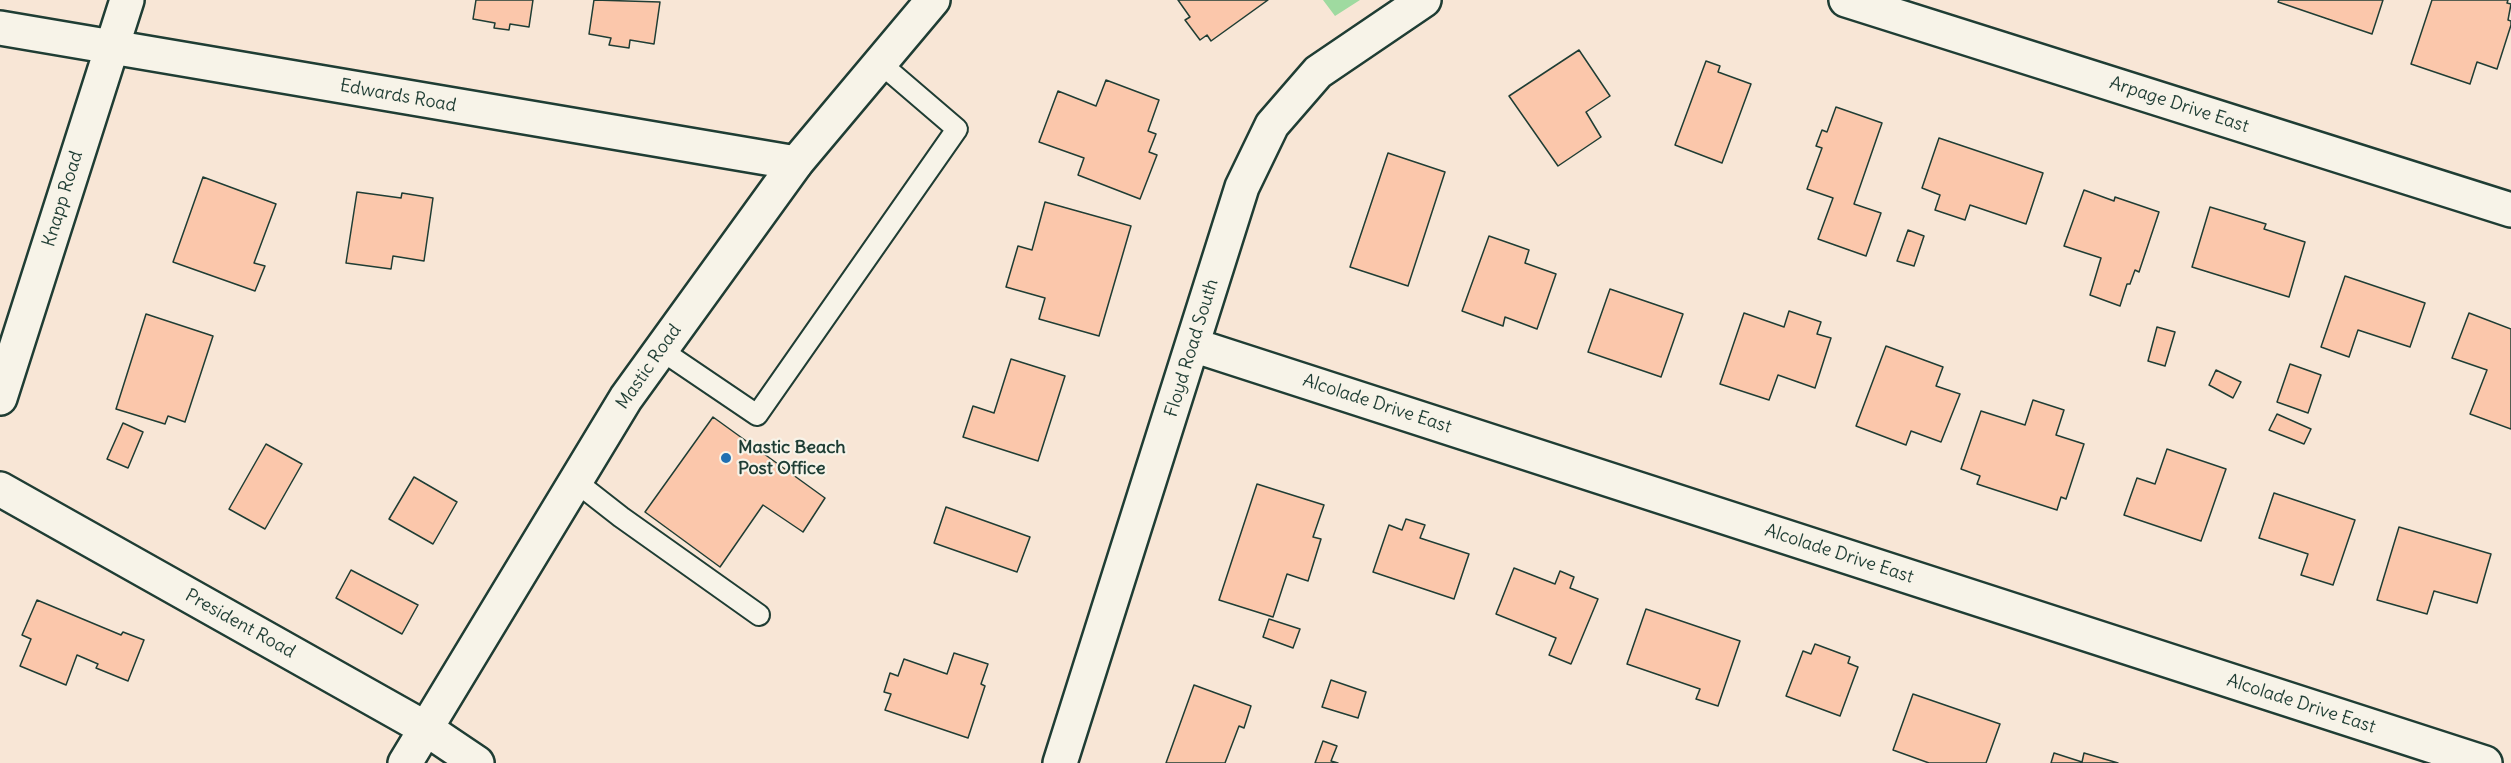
<!DOCTYPE html>
<html>
<head>
<meta charset="utf-8">
<style>
  body { margin:0 }
  canvas { display:block; background:#f8e6d6 }
</style>
</head>
<body>
<canvas width="2511" height="763"></canvas>
<script>
const ctx = document.querySelector('canvas').getContext('2d');
ctx.lineJoin = 'round';
function fillPath(path, color) { ctx.fillStyle = color; ctx.fill(path, 'evenodd'); }
const shape = rows => new Path2D(rows.map(r => 'M' + r).join(''));
function strokePath(path, color, width, dash) { ctx.strokeStyle = color; ctx.lineWidth = width; ctx.lineCap = dash ? 'butt' : 'round'; ctx.setLineDash(dash || []); ctx.stroke(path); }
function label(font, color, halo, rows, align = 'center') {
  ctx.font = font + ' Delius,sans-serif'; ctx.lineWidth = 4.5; ctx.setLineDash([]); ctx.textBaseline = 'middle'; ctx.strokeStyle = halo; ctx.fillStyle = color; for (const [text, x, y, turn = 0] of rows) {
    ctx.save(); ctx.translate(x, y); ctx.rotate((+turn || 0) * Math.PI / 180); ctx.textAlign = isNaN(turn) ? turn : align; if (halo) ctx.strokeText(text, 0, 0); ctx.fillText(text, 0, 0); ctx.restore();
  }
}
fillPath(shape([
  [1323,0,1360,0,1335,16]
]), '#9fdaa0');
const building = shape([
  [476,0,533,0,529,27,510,24,509,30,494,28,495,23,473,19,476,0],
  [594,0,660,2,654,44,630,40,629,48,609,45,611,38,589,34,594,0],
  [1178,0,1268,0,1211,41,1207,35,1200,40,1185,20,1190,17,1178,0],
  [2279,0,2383,0,2372,34,2278,2,2279,0],
  [2432,0,2508,0,2507,3,2511,4,2508,20,2511,21,2511,25,2497,69,2477,62,2470,84,2411,64,2432,0],
  [1579,50,1610,96,1586,112,1601,137,1558,166,1509,96,1579,50],
  [1706,61,1720,66,1718,72,1751,84,1722,163,1675,145,1706,61],
  [1106,80,1159,100,1148,131,1156,134,1149,152,1157,155,1140,199,1078,175,1084,158,1039,142,1058,91,1096,106,1106,80],
  [1836,107,1882,123,1854,204,1881,213,1866,256,1818,239,1833,198,1807,189,1822,148,1816,146,1822,130,1827,132,1836,107],
  [1939,138,2043,173,2026,224,1970,205,1965,220,1935,210,1940,195,1922,188,1939,138],
  [1388,153,1445,172,1408,286,1350,267,1388,153],
  [203,177,276,204,254,263,265,266,255,291,173,262,203,177],
  [2084,190,2114,201,2115,197,2159,212,2139,272,2135,270,2130,284,2127,284,2120,306,2090,295,2101,258,2064,246,2084,190],
  [357,192,401,198,402,193,433,198,424,261,393,256,391,269,346,263,357,192],
  [1045,202,1131,226,1099,336,1039,319,1045,298,1006,287,1018,246,1032,250,1045,202],
  [2210,207,2266,224,2264,229,2305,242,2289,297,2192,267,2210,207],
  [1908,230,1924,236,1914,266,1897,261,1908,230],
  [1489,236,1529,250,1525,263,1556,274,1537,329,1505,317,1503,326,1462,311,1489,236],
  [2345,276,2425,303,2410,347,2358,330,2349,357,2321,347,2345,276],
  [1610,289,1683,314,1661,377,1588,352,1610,289],
  [1789,311,1821,322,1817,334,1831,338,1815,388,1778,375,1769,400,1720,384,1744,313,1784,327,1789,311],
  [2469,313,2511,329,2511,429,2470,414,2487,370,2452,358,2469,313],
  [146,314,213,336,185,422,168,416,165,424,116,409,146,314],
  [2157,327,2175,332,2165,366,2148,361,2157,327],
  [1886,346,1943,367,1936,386,1960,394,1941,442,1911,431,1906,445,1856,426,1886,346],
  [1011,359,1065,376,1038,461,963,437,973,406,994,413,1011,359],
  [2290,364,2321,375,2308,413,2277,402,2290,364],
  [2216,370,2241,382,2233,398,2209,385,2216,370],
  [2033,400,2064,410,2056,435,2084,444,2066,499,2061,497,2057,510,1977,484,1980,476,1961,469,1981,411,2025,425,2033,400],
  [2277,414,2311,429,2304,444,2269,430,2277,414],
  [713,417,825,498,803,532,763,505,720,567,645,512,713,417],
  [123,423,143,432,128,468,107,459,123,423],
  [266,444,302,464,265,529,229,509,266,444],
  [2167,449,2226,469,2201,541,2124,515,2137,478,2155,484,2167,449],
  [414,477,457,502,433,544,389,519,414,477],
  [1257,484,1324,505,1313,537,1321,539,1308,581,1287,574,1273,617,1219,600,1257,484],
  [2274,493,2355,520,2333,585,2301,575,2308,554,2259,538,2274,493],
  [946,507,1030,537,1017,572,934,543,946,507],
  [1406,519,1425,525,1420,538,1469,554,1454,599,1373,572,1389,525,1402,530,1406,519],
  [2399,527,2491,554,2477,603,2434,591,2427,614,2377,600,2399,527],
  [1514,568,1555,584,1560,571,1574,577,1570,588,1598,599,1571,664,1549,655,1556,638,1496,614,1514,568],
  [351,570,418,605,402,634,336,598,351,570],
  [37,600,121,635,123,632,144,640,128,681,96,668,98,664,77,655,66,685,20,666,31,639,22,635,37,600],
  [1646,609,1740,641,1718,706,1696,699,1700,689,1627,664,1646,609],
  [1269,619,1300,629,1293,648,1263,637,1269,619],
  [1815,644,1850,657,1848,663,1858,667,1840,716,1786,696,1803,651,1811,654,1815,644],
  [954,653,988,664,981,684,985,686,968,738,885,710,891,694,884,692,890,673,898,676,904,659,947,674,954,653],
  [1331,680,1366,692,1358,718,1322,707,1331,680],
  [1194,685,1251,706,1244,728,1239,726,1225,763,1166,763,1194,685],
  [1913,694,2000,724,1986,763,1929,763,1893,750,1913,694],
  [1323,741,1337,746,1331,761,1338,763,1315,763,1323,741],
  [2054,753,2082,762,2084,753,2118,763,2051,763,2054,753]
]);
fillPath(building, '#fbc7ab');
strokePath(building, '#1f3d34', 1.5);
const service = shape([
  [661,350,757,415,957,129,880,63],
  [575,481,621,517,759,615]
]);
const minor = shape([
  [1846,0,2511,210],
  [0,28,796,163],
  [1193,345,2485,763],
  [0,398,127,0],
  [0,489,425,728,477,763],
  [1060,763,1242,187,1272,125,1318,72,1424,0]
]);
const secondary = shape([
  [405,763,626,398,796,163,933,0]
]);
strokePath(service, '#1f3d34', 24);
strokePath(minor, '#1f3d34', 38);
strokePath(secondary, '#1f3d34', 38);
strokePath(service, '#f7f3e8', 20);
strokePath(minor, '#f7f3e8', 33);
strokePath(secondary, '#f7f3e8', 33);
for (const [x, y, r, color] of [
  [726,458,6,"#1f6fb2"]
]) { const dot = new Path2D(); dot.arc(x, y, r, 0, 2 * Math.PI); ctx.fillStyle = color; ctx.fill(dot); strokePath(dot, '#f7f3e8', 2); }
label('18px', '#1f3d34', '#f7f3e8', [
  ["Edwards Road",398,96,10],
  ["Arpage Drive East",2179,105,18],
  ["Knapp Road",63,199,-73],
  ["Floyd Road South",1192,348,-73],
  ["Mastic Road",649,367,-55],
  ["Alcolade Drive East",1377,404,18],
  ["Alcolade Drive East",1839,554,18],
  ["President Road",240,624,29],
  ["Alcolade Drive East",2301,704,18]
]);
label('bold 18px', '#1f3d34', '#f7f3e8', [
  ["Mastic Beach",738,448],
  ["Post Office",738,469]
], 'left');
</script>
</body>
</html>
